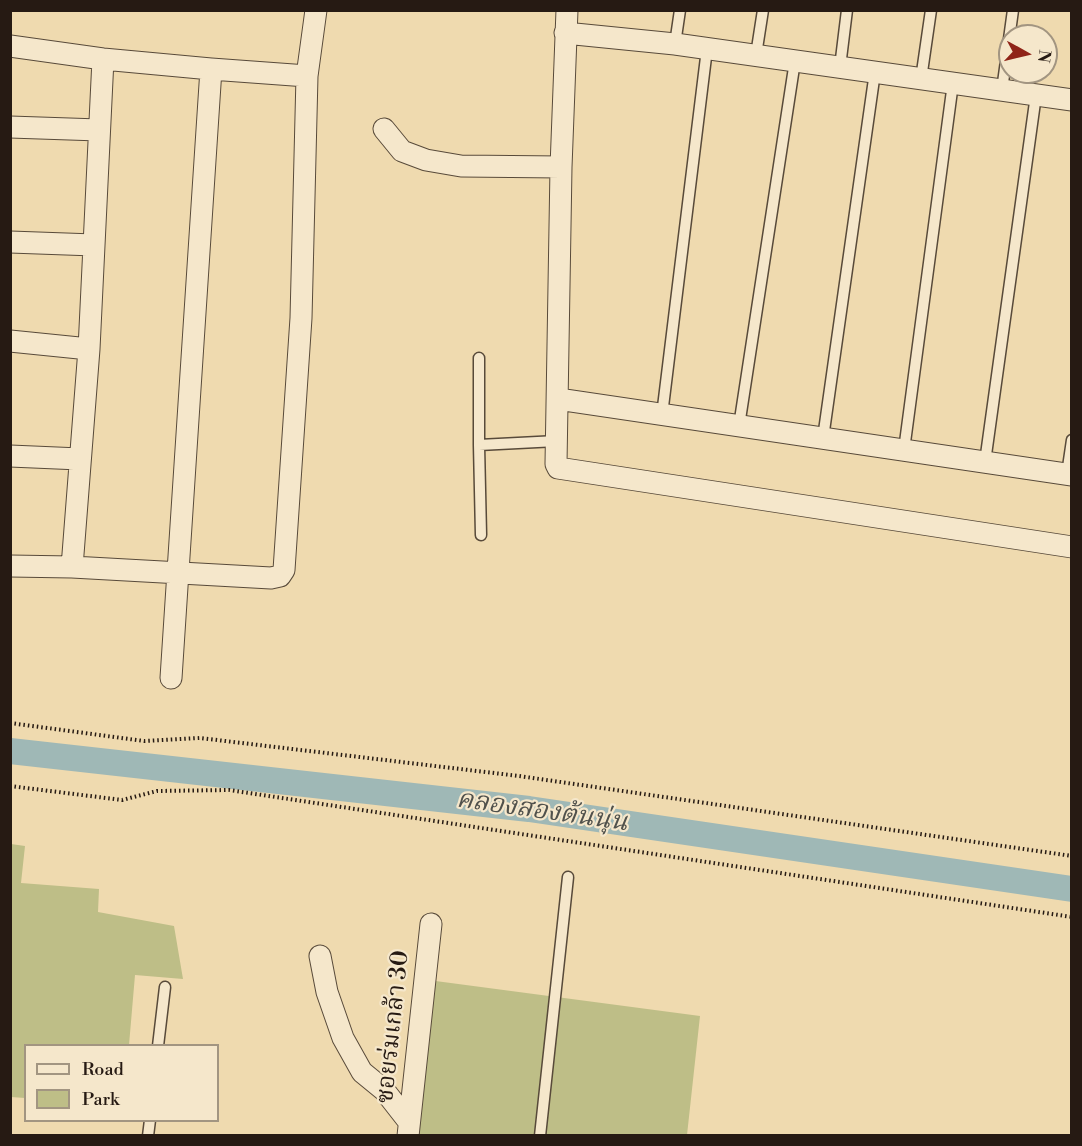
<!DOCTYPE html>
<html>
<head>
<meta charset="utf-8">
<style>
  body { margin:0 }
  #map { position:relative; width:1082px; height:1146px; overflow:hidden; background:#efdaaf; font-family:"Libre Bodoni",serif }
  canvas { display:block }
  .frame { position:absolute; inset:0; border:12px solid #261a13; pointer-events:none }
  .legend { position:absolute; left:24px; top:1044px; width:195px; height:78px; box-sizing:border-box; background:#f5e7cb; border:2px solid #a29581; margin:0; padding:8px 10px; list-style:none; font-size:18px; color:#261a13 }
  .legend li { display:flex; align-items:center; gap:12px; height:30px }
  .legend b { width:30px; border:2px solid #a29581 }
  .north { position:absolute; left:998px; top:24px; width:60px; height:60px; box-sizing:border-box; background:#f5e7cb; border:2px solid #a29581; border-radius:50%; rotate:98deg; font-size:16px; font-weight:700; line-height:24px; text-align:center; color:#261a13 }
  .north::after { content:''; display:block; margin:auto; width:21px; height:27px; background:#8f2418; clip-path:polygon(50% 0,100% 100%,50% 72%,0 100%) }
</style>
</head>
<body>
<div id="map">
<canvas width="1082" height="1146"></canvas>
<div class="frame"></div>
<ul class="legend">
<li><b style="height:8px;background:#f5e7cb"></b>Road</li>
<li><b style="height:16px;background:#bebe87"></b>Park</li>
</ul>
<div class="north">N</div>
</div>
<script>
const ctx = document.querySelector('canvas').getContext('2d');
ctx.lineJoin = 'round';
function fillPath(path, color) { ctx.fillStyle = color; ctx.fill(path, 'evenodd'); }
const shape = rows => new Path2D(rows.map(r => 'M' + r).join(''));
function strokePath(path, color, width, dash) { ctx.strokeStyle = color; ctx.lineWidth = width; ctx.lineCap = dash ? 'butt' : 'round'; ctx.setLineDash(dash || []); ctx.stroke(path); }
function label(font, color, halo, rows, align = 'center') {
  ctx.font = font + ' "Libre Bodoni","Noto Serif Thai",serif'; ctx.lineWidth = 4.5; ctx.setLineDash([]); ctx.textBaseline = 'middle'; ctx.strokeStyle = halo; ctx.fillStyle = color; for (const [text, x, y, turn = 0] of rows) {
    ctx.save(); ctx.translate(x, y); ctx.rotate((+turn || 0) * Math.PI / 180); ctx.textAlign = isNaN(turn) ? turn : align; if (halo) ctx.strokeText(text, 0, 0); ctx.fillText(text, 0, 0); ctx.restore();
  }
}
fillPath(shape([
  [11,844,25,846,21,883,99,889,98,912,174,926,183,979,135,975,129,1045,26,1046,25,1098,11,1097],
  [428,980,700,1016,687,1135,419,1136]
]), '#bebe87');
strokePath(shape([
  [10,751,529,809,1072,889]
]), '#9fb8b6', 26);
const service = shape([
  [675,44,680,10],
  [756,55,763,10],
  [840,67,847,10],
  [921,79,931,10],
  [1002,90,1013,10],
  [479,358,479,445,557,441],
  [662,415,707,49],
  [739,426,795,61],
  [823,438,875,72],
  [479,445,481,535],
  [904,450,953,83],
  [985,462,1036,95],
  [1067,474,1072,440],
  [158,1046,165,987],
  [148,1136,150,1120],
  [540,1136,568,877]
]);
const minor = shape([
  [567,10,561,167,556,464,558,468,1072,547],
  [565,33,675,44,1072,100],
  [10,46,103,59,211,69,307,76],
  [10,127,99,130],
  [384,129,402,151,426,160,461,166,561,167],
  [10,242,94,245],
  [10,341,89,349],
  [558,399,1072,475],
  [10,456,80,459],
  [10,566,72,567,271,578,280,576,284,570,301,318,307,76,316,10],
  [72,567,89,349,103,59],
  [171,678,211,69],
  [320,956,327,992,343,1038,362,1072,384,1090,409,1122],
  [408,1136,431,924]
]);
strokePath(service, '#584a3a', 13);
strokePath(minor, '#584a3a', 23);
strokePath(shape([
  [10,723,144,741,200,738,519,776,1072,856],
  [10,786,122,800,157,791,229,790,1072,917]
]), '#261a13', 4, [1.5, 3]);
strokePath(service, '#f5e7cb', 10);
strokePath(minor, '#f5e7cb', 21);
label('24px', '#261a13', '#f5e7cb', [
  ["ซอยร่มเกล้า 30",394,1027,-84]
]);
label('italic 26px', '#50514c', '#f5e7cb', [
  ["คลองสองต้นนุ่น",542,812,8]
]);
</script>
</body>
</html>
